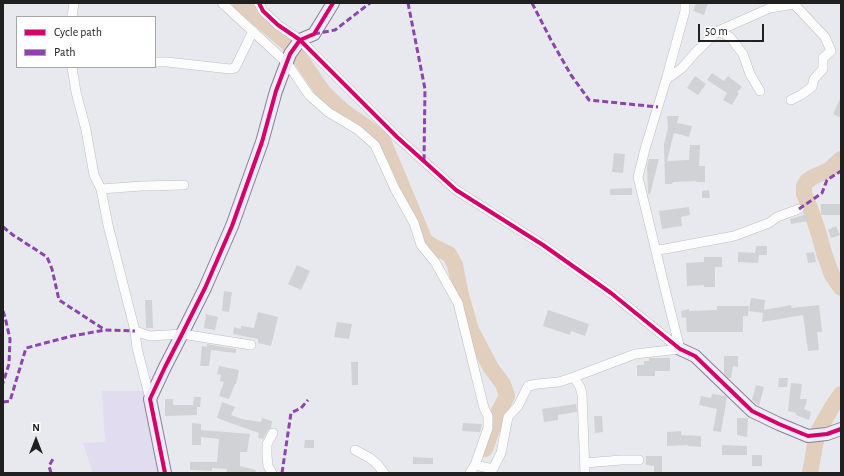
<!DOCTYPE html>
<html>
<head>
<meta charset="utf-8">
<style>
  body { margin:0 }
  #map { position:relative; width:844px; height:476px; overflow:hidden; background:#e8e9ee; font-family:"Alegreya Sans",sans-serif }
  canvas { display:block }
  .frame { position:absolute; inset:0; border:4px solid #202020; pointer-events:none }
  .legend { position:absolute; left:16px; top:16px; width:140px; height:52px; box-sizing:border-box; background:#fff; border:1px solid #a6a6a6; margin:0; padding:5px 7px; list-style:none; font-size:12px; color:#202020 }
  .legend li { display:flex; align-items:center; gap:8px; height:20px }
  .legend b { width:20px; border:1px solid #a6a6a6 }
  .north { position:absolute; left:16px; top:420px; width:40px; height:40px; -webkit-text-stroke:3px #fff; paint-order:stroke; rotate:0deg; font-size:11px; font-weight:700; line-height:16px; text-align:center; color:#202020 }
  .north::after { content:''; display:block; margin:auto; width:14px; height:18px; background:#202020; clip-path:polygon(50% 0,100% 100%,50% 72%,0 100%) }
  .scale { position:absolute; left:698px; top:24px; width:66px; height:18px; box-sizing:border-box; border:2px solid #202020; border-top:0; padding-left:5px; font-size:12px; line-height:14px; white-space:nowrap; color:#202020; -webkit-text-stroke:3px #fff; paint-order:stroke }
</style>
</head>
<body>
<div id="map">
<canvas width="844" height="476"></canvas>
<div class="frame"></div>
<ul class="legend">
<li><b style="height:5px;background:#d6006c"></b>Cycle path</li>
<li><b style="height:5px;background:#8e44ad"></b>Path</li>
</ul>
<div class="north">N</div>
<div class="scale">50 m</div>
</div>
<script>
const ctx = document.querySelector('canvas').getContext('2d');
ctx.lineJoin = 'round';
function fillPath(path, color) { ctx.fillStyle = color; ctx.fill(path, 'evenodd'); }
const shape = rows => new Path2D(rows.map(r => 'M' + r).join(''));
function strokePath(path, color, width, dash) { ctx.strokeStyle = color; ctx.lineWidth = width; ctx.lineCap = dash ? 'butt' : 'round'; ctx.setLineDash(dash || []); ctx.stroke(path); }
fillPath(shape([
  [102,391,144,391,161,473,93,473,83,443,105,442]
]), '#e1dcef');
strokePath(shape([
  [240,3,290,45],
  [295,51,324,93,342,110,382,138,425,241,434,247,449,254,455,265,461,295,471,330,491,368,503,384,507,396,499,411,485,449],
  [841,159,829,170,813,177,807,181,804,186,804,194,810,208,818,231,824,253,832,275,841,288],
  [810,473,816,440,819,430,832,407,841,394]
]), '#e1cebc', 16);
fillPath(shape([
  [696,3,708,3,704,15,693,11],
  [712,73,724,81,728,76,742,87,737,92,739,93,732,105,723,100,727,93,707,80],
  [695,76,706,84,698,95,687,88],
  [841,97,841,118,833,114],
  [667,116,679,116,677,123,692,126,689,137,674,133,667,161,689,160,690,145,700,145,699,166,705,166,705,182,697,182,696,181,673,182,672,184,665,184,664,144,668,128],
  [614,153,625,154,623,173,612,172],
  [649,159,659,159,650,194,648,194,647,165],
  [632,188,632,195,610,195,610,189],
  [709,190,710,198,702,198,702,191],
  [821,204,841,204,841,215,821,215],
  [689,207,690,215,681,217,682,226,662,229,659,211],
  [807,214,808,221,791,224,790,219],
  [836,226,840,235,831,238,828,230],
  [756,246,767,246,767,255,759,255,758,263,738,262,738,252,755,253],
  [814,252,816,262,808,263,806,253],
  [704,257,722,257,722,267,715,267,715,287,704,287,704,285,687,286,686,263,704,262],
  [297,265,310,271,301,290,288,284],
  [224,291,232,292,229,312,222,311],
  [751,298,765,300,764,310,791,305,792,308,819,305,822,332,817,332,819,350,808,351,803,315,762,322,763,313,749,311],
  [145,300,152,300,153,328,146,328],
  [717,306,749,306,748,316,743,316,743,332,687,332,686,317,682,318,681,311,689,309,689,311,717,310],
  [548,310,589,324,585,336,571,331,570,335,543,326],
  [258,312,278,317,271,346,258,343,258,339,233,334,234,327,241,329,241,326,254,328],
  [206,314,218,317,215,330,204,328],
  [337,322,352,324,349,339,334,337],
  [207,344,236,349,236,353,211,350,209,366,200,366,202,346,207,347],
  [724,356,738,356,738,367,733,366,731,378,728,378,724,374],
  [649,358,670,358,670,371,655,371,655,376,637,376,637,365,644,365,644,361,649,361],
  [351,362,358,362,358,385,352,385],
  [219,366,239,370,236,384,235,384,229,399,219,396,224,382,220,381,221,375,217,374],
  [779,378,788,378,787,387,778,387],
  [791,383,802,384,800,399,807,399,806,404,804,409,811,412,809,420,796,415,796,413,788,411],
  [756,385,764,387,759,406,752,400],
  [712,394,726,396,727,397,721,432,713,431,717,409,699,405,701,396,711,398],
  [194,397,201,397,200,407,197,407,197,415,165,416,165,399,173,399,173,405,193,405],
  [222,402,235,407,231,415,242,419,261,422,262,418,272,421,271,428,268,430,263,439,258,438,259,433,217,418],
  [576,404,577,412,558,415,558,420,544,422,542,409],
  [594,416,602,416,603,432,595,433],
  [737,418,748,418,747,437,737,435],
  [192,423,201,424,201,430,250,434,247,452,240,452,240,466,256,470,255,473,226,473,227,469,212,468,212,471,190,470,190,462,217,462,219,439,201,437,201,445,192,445],
  [463,423,482,424,480,432,462,431],
  [681,431,681,435,701,436,701,447,688,446,688,445,667,446,667,432],
  [305,440,314,440,314,448,304,448],
  [722,445,747,446,747,455,722,455],
  [752,455,762,455,762,466,752,466],
  [646,456,662,456,662,473,654,473,654,466,646,465],
  [413,457,433,458,433,464,413,464]
]), '#d1d2d6');
const street = shape([
  [222,3,287,63,309,95,328,112,358,130,375,145,395,189,414,223,421,245,435,262,458,303,484,408,488,416,488,428,475,465,470,473],
  [259,3,263,11,278,25,300,40,397,137,456,190,543,245,611,293,680,349],
  [72,17,74,3],
  [718,31,730,37,743,54,750,74,760,91],
  [155,62,167,62,230,69,235,68,253,31],
  [72,67,76,92,86,130,94,175,101,189,108,225,135,331,137,348,150,399],
  [666,80,682,68,695,53,718,31,770,8,794,4,796,3],
  [791,100,801,95,812,87,814,79,823,69,823,58,831,51,825,37,794,4],
  [101,189,142,186,184,185],
  [656,250,665,249,734,236,769,223,777,217,799,209],
  [135,331,150,336,182,334,251,345],
  [680,349,666,293,638,177,645,149,666,80,685,11,685,3],
  [574,377,580,387,582,394,585,473],
  [355,450,370,458,378,465,384,473],
  [585,463,621,460,639,460],
  [475,465,493,469,501,453,508,417,518,406,528,386,537,384,559,382,574,377,635,354,680,349],
  [272,473,268,466,267,456,267,444,273,433]
]);
const secondary = shape([
  [680,349,695,356,752,411,779,424,808,436,827,434,841,429],
  [165,473,150,399,165,367,182,334,205,288,232,226,262,142,276,91,290,54,300,40,314,34,333,3]
]);
strokePath(street, '#bdbec0', 10);
strokePath(secondary, '#888099', 14);
strokePath(street, '#fcfcfc', 9);
strokePath(secondary, '#eeecf4', 12);
strokePath(shape([
  [408,3,425,89,424,161],
  [532,3,551,40,571,75,589,100,658,107],
  [314,34,335,30,370,3],
  [799,209,822,193,827,180,841,171],
  [3,227,13,235,47,257,52,269,59,300,105,330],
  [3,311,5,317,10,339,9,364,3,383],
  [3,402,10,401,26,348,72,336,105,330,135,331],
  [51,473,49,466,53,459],
  [282,473,291,413,301,408,308,400]
]), '#8e44ad', 3, [6, 3]);
strokePath(shape([
  [259,3,263,11,278,25,300,40,397,137,456,190,543,245,611,293,680,349,695,356,752,411,779,424,808,436,827,434,841,429],
  [165,473,150,399,165,367,182,334,205,288,232,226,262,142,276,91,290,54,300,40,314,34,333,3]
]), '#d6006c', 4);
</script>
</body>
</html>
